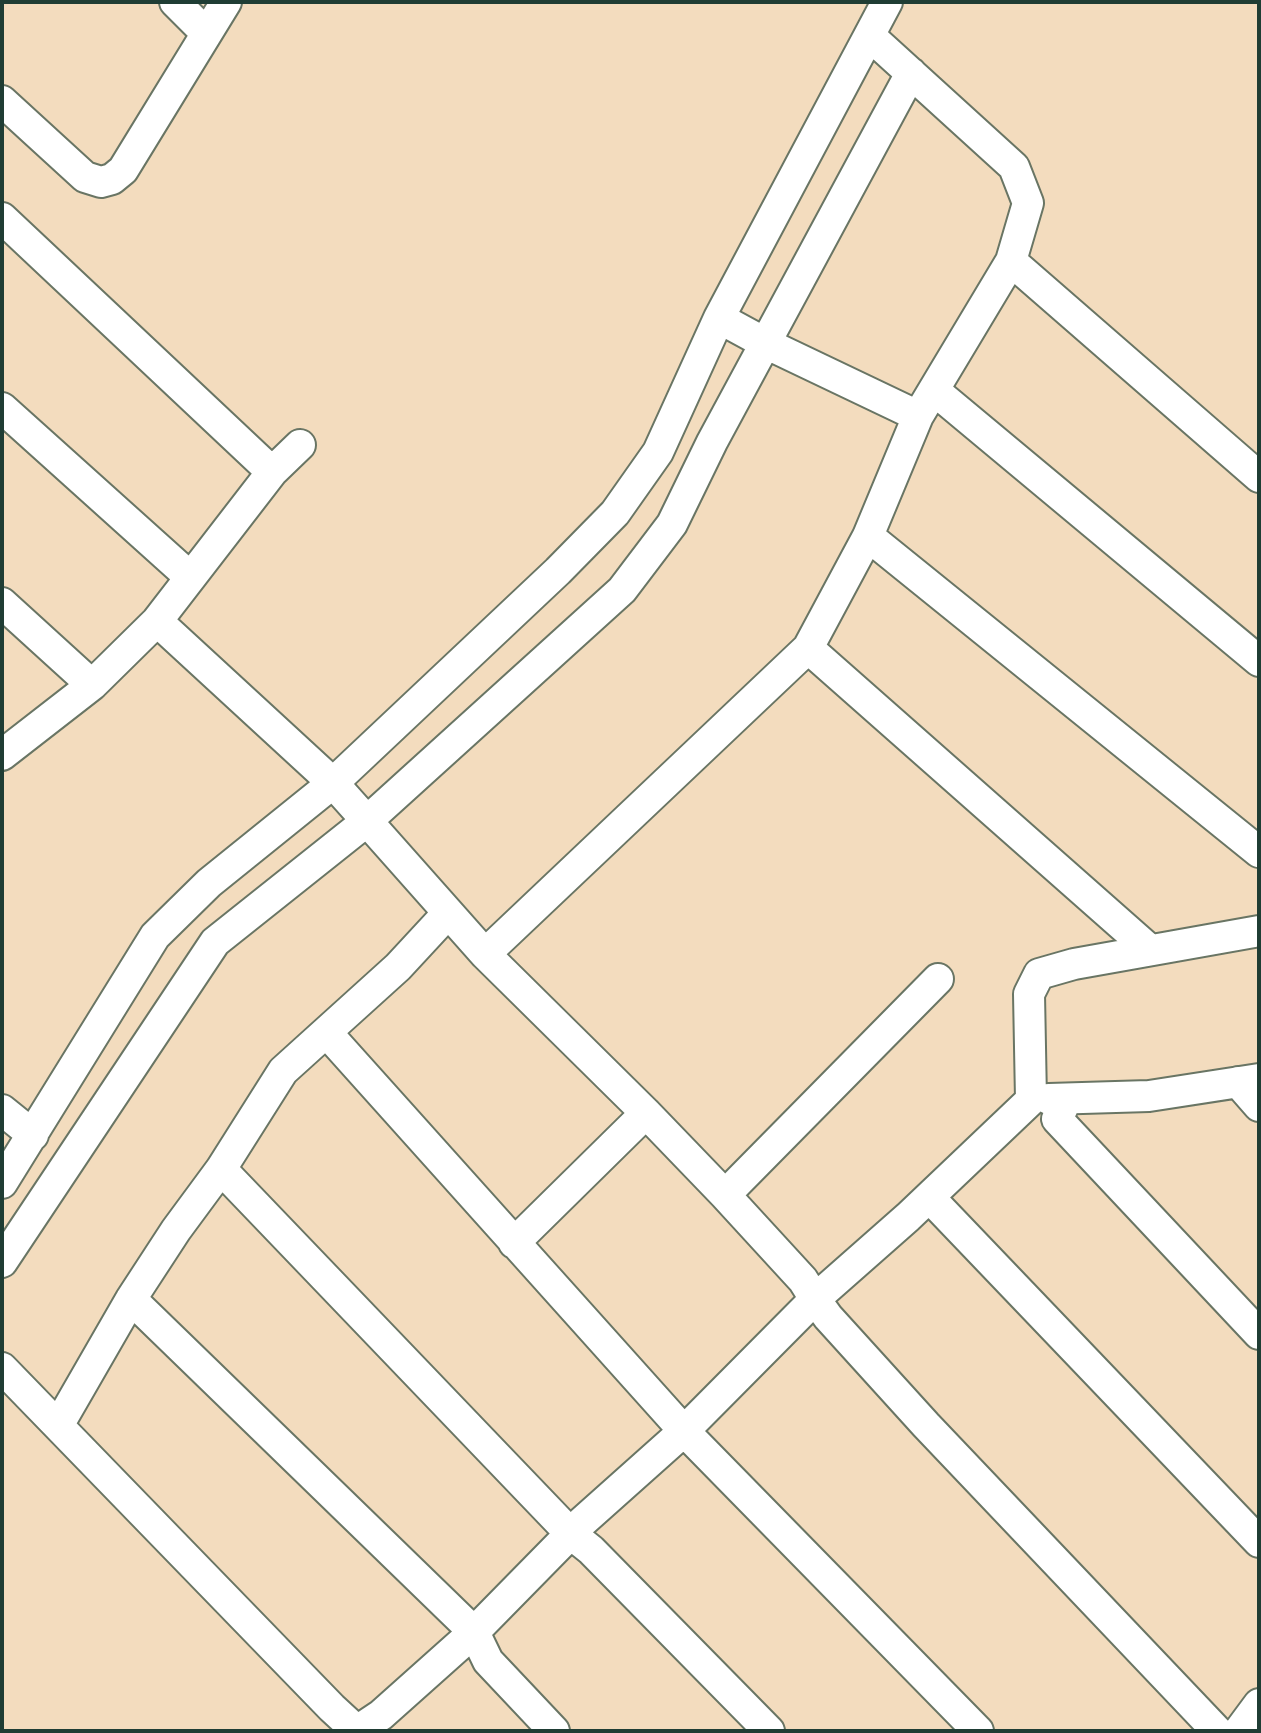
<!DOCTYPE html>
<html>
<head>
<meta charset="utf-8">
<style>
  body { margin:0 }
  #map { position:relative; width:1261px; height:1733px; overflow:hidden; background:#f3dcbe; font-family:Alegreya,serif }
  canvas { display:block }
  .frame { position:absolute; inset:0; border:4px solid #1f3d34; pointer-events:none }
</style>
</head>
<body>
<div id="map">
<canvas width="1261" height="1733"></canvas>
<div class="frame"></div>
</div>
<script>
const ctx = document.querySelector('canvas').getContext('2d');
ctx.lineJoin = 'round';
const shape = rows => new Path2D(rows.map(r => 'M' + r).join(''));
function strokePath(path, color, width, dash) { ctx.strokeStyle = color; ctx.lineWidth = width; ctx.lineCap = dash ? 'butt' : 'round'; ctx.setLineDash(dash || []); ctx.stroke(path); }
const minor = shape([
  [175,2,206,33],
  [2,101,85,177,101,182,112,179,123,170,226,2],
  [2,218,272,472],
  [1011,261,1259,477],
  [719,318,765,343,918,416],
  [935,391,1259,661],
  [2,408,190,577],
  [868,536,1259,852],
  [2,603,92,685],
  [157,621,333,783,558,571,615,513,658,452,719,318,887,2],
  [808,648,1150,950],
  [2,755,92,685,157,621,272,472,300,445],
  [485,954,808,648,868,536,918,416,1011,261,1028,203,1014,167,870,36],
  [327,1033,684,1431,978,1731],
  [1238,1082,1259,1106],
  [1049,1099,1149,1096,1259,1079],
  [1067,1099,1057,1119,1259,1334],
  [2,1110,33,1135],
  [221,1169,571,1534,591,1550,769,1731],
  [2,1183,155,936,209,883,333,783,367,821,622,590,672,524,712,442,911,73],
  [725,1195,938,979],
  [929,1197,1259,1542],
  [514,1243,646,1113],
  [2,1262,215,942,367,821,485,954,646,1113,725,1195,803,1280,815,1299,684,1431,582,1522,474,1632,381,1715,357,1731,332,1708,2,1368],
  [131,1299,474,1632,488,1661,554,1731],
  [59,1424,131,1299,176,1230,221,1169,283,1071,398,967,448,913],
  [1217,1731,926,1425,828,1317,815,1299,908,1217,1031,1100,1029,994,1039,974,1074,964,1259,931],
  [1239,1731,1259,1704]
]);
strokePath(minor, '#697564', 34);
strokePath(minor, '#fff', 30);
</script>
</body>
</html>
